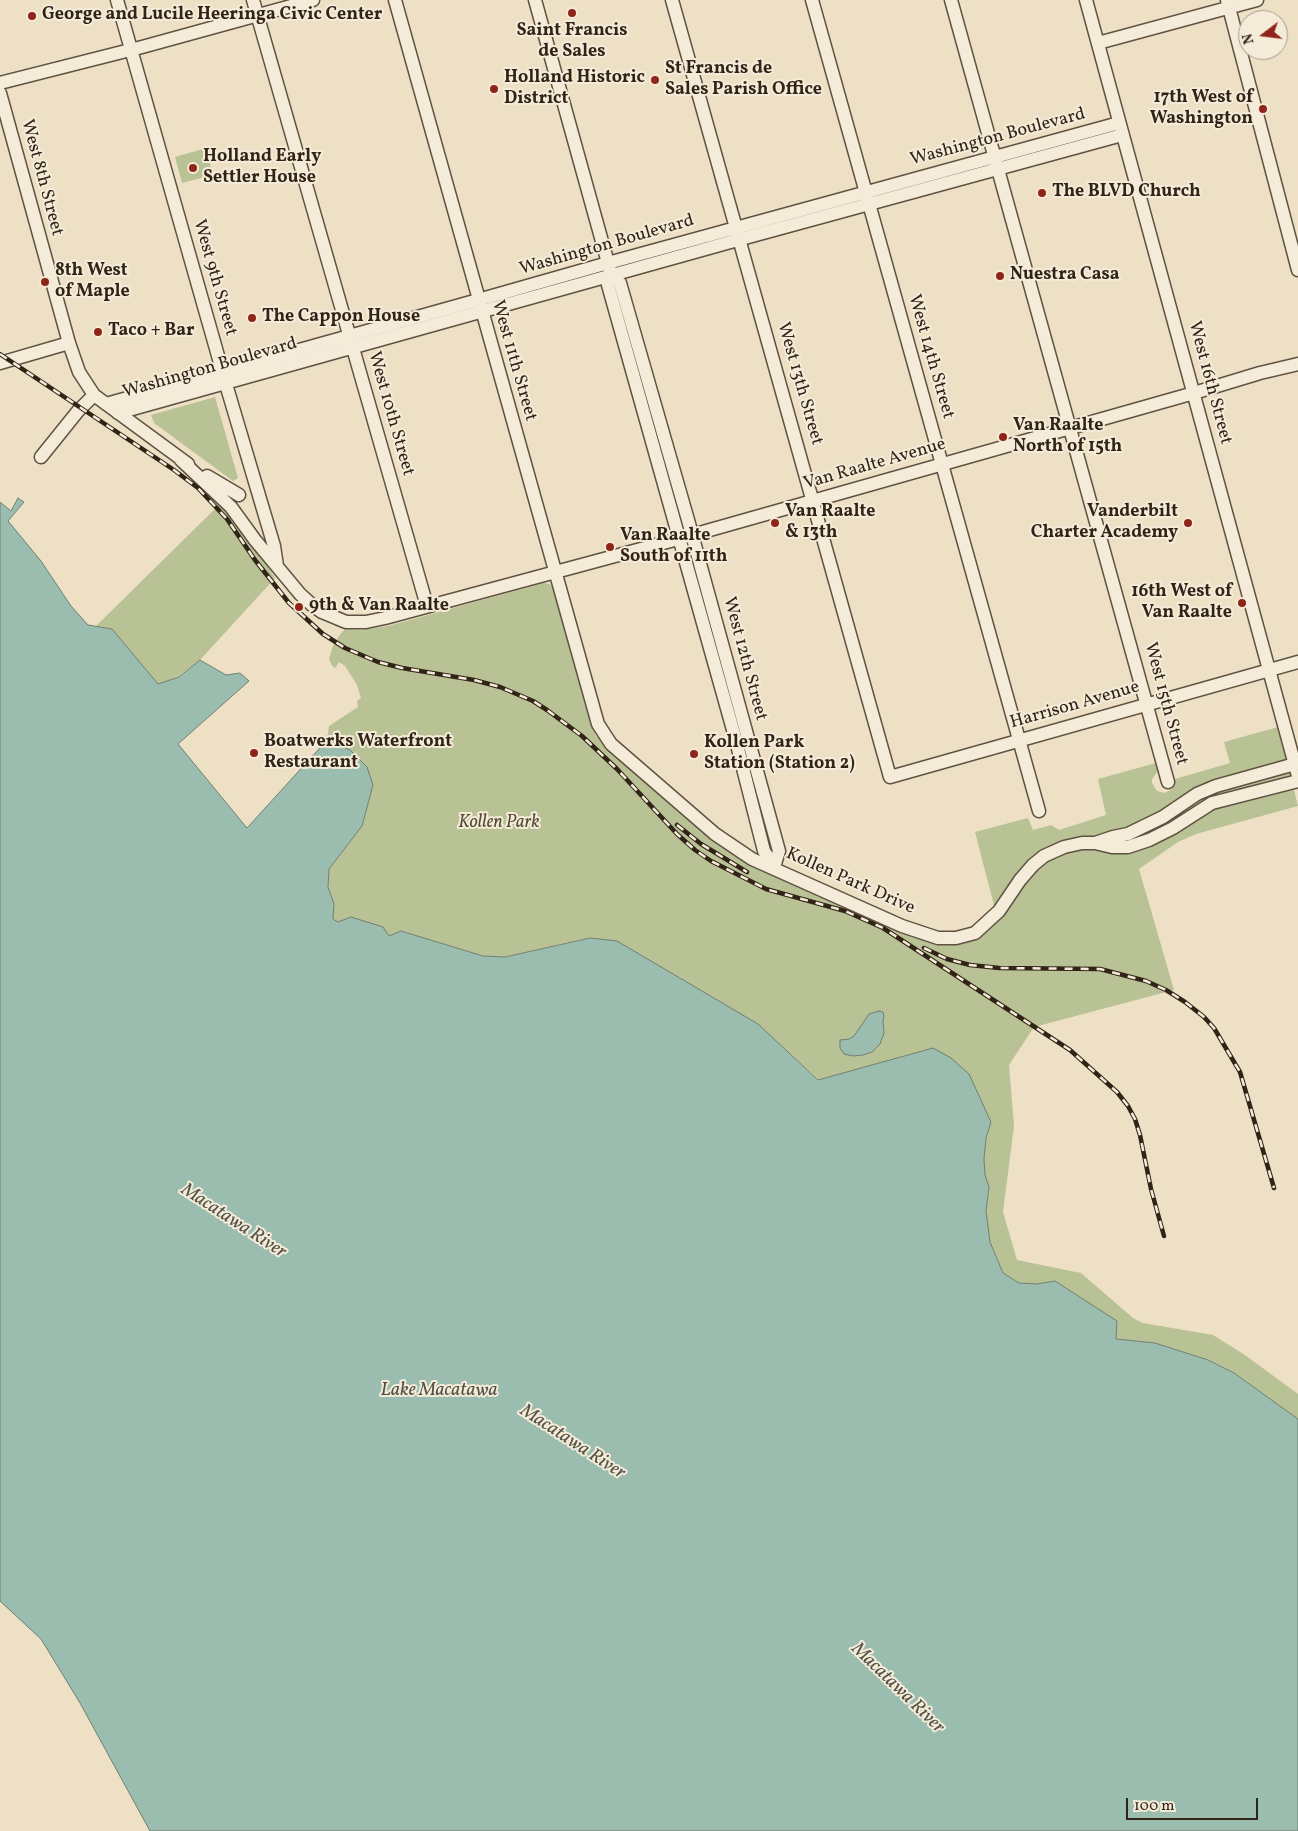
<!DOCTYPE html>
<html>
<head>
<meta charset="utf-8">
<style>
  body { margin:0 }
  #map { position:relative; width:1298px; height:1831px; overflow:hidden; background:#eee0c5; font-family:Vollkorn,serif }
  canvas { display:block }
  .north { position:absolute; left:1238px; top:10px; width:50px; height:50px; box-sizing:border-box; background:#f4ebd9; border:1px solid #a69b8b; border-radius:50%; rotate:255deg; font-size:14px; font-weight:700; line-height:20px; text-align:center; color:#312316 }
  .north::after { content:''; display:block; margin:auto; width:18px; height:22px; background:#8f2418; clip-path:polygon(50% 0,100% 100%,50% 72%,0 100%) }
  .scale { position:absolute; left:1126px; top:1798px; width:132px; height:22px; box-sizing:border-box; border:2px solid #312316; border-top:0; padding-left:6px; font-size:15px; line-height:18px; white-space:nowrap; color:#312316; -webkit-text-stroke:4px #f4ebd9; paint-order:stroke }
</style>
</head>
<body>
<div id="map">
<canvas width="1298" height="1831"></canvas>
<div class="north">N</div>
<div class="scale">100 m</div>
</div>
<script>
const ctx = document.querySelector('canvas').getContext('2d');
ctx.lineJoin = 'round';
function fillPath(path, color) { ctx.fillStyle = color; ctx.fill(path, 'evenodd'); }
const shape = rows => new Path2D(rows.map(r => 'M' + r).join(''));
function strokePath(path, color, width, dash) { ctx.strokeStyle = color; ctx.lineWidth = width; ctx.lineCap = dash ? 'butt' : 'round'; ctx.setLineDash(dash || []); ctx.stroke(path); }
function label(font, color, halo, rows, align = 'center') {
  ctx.font = font + ' Vollkorn,serif'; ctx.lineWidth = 4; ctx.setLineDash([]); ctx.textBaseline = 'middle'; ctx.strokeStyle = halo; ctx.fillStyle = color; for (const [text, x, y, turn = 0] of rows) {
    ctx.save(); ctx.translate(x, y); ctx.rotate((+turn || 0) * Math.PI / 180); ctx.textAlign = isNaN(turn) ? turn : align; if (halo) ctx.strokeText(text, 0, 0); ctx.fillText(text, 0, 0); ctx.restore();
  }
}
fillPath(shape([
  [206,148,213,175,182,183,175,157],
  [215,397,238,478,233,481,154,423,151,415],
  [221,503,256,547,275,578,200,660,179,676,158,685,112,629,96,626],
  [544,583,550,584,553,589,596,736,722,846,926,941,968,940,985,932,997,917,975,832,1028,818,1033,830,1051,825,1059,830,1106,815,1098,779,1156,763,1158,771,1152,779,1152,783,1157,791,1165,793,1172,789,1175,779,1230,763,1224,742,1278,727,1298,806,1196,834,1178,842,1139,869,1174,990,1034,1027,1009,1065,1014,1126,1003,1212,1017,1260,1081,1273,1133,1318,1143,1323,1213,1335,1245,1355,1298,1394,1298,1419,1234,1373,1208,1360,1155,1343,1116,1339,1055,1281,1037,1284,1019,1283,1003,1273,990,1242,986,1211,989,1187,985,1175,984,1159,986,1138,991,1122,934,1048,819,1080,758,1025,583,939,505,957,483,956,401,931,389,936,339,923,333,919,334,904,328,888,329,869,362,826,373,785,327,740,329,726,358,707,357,701,361,698,357,685,345,666,339,662,336,667,334,668,332,665,329,659,333,646,339,636,345,629,361,630,388,626]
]), '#b8c295');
const water = shape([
  [18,498,24,502,8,521,41,561,71,606,88,625,112,629,158,684,179,677,200,660,226,675,240,673,249,681,178,744,247,828,327,740,350,750,367,767,373,785,362,826,329,869,328,887,334,904,333,919,338,922,351,917,383,927,389,936,401,931,483,956,505,957,590,938,617,941,758,1024,818,1080,933,1048,951,1058,969,1074,991,1122,986,1138,984,1159,985,1175,989,1187,986,1211,990,1242,1003,1273,1019,1283,1037,1284,1055,1281,1117,1321,1116,1339,1155,1343,1208,1360,1234,1373,1298,1419,1298,1831,150,1831,80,1703,41,1639,0,1601,0,502,11,511,18,498],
  [879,1011,883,1012,884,1017,883,1020,884,1033,880,1044,872,1052,863,1055,853,1056,844,1054,840,1048,840,1040,849,1039,854,1036,869,1014,879,1011]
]);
fillPath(water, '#9abdb0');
strokePath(water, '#707f72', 1);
const minor = shape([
  [117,0,228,391,274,546,277,566],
  [253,0,427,606],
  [395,0,598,724,611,744,715,834,752,859,902,926,938,938,956,938,975,933,999,911,1020,880,1033,865,1044,856,1064,847,1082,843,1095,843,1112,847,1128,847,1149,840,1173,828,1212,803,1298,781],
  [535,0,608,263,611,275,608,285,735,737,764,851,774,867],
  [672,0,890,777,1298,662],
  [812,0,1039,811],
  [951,0,1168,782],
  [1086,0,1298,776],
  [1227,0,1298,270],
  [1098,43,1257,0],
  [0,83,142,47,313,0],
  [0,93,69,343,79,372,94,395,188,464],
  [611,275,620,283,688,520,779,851,774,867],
  [0,363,69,343],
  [106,404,478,300,608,263,1119,123],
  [118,413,752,236,1122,135],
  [41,457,78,411,94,395],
  [181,460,231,507,255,540,300,594,312,605,322,612,346,622,366,622,385,618,678,539,1194,393,1260,373,1298,364],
  [207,476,239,495],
  [1095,843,1113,837,1128,834,1163,817,1197,794,1216,786,1295,764]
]);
strokePath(minor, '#605242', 15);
strokePath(minor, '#f4ebd9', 12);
const rail = shape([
  [0,354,174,470,198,488,227,519,255,560,289,603,323,634,345,648,378,662,402,668,474,680,500,687,533,701,547,710,582,736,617,769,677,834,695,850,711,861,766,889,845,911,883,928,1070,1050,1117,1092,1128,1106,1135,1119,1140,1135,1151,1189,1164,1236],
  [677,825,701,844,747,872],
  [924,948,947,959,970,965,999,968,1100,969,1146,981,1166,990,1185,1002,1204,1017,1214,1028,1240,1072,1274,1188]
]);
strokePath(rail, '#312316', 4.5);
strokePath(rail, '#f4ebd9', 2.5, [8]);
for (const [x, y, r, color] of [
  [572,13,5,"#8f2418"],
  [32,16,5,"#8f2418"],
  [655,80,5,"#8f2418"],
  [494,89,5,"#8f2418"],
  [1263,109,5,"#8f2418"],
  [193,168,5,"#8f2418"],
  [1042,193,5,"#8f2418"],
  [1000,276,5,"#8f2418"],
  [45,282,5,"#8f2418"],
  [252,318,5,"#8f2418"],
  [98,332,5,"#8f2418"],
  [1003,437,5,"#8f2418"],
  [775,523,5,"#8f2418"],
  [1188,523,5,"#8f2418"],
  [610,547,5,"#8f2418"],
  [1242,603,5,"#8f2418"],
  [299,607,5,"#8f2418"],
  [254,753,5,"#8f2418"],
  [694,754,5,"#8f2418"]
]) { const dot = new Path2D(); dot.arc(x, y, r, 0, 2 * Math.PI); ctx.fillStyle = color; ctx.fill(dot); strokePath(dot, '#f4ebd9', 2); }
label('bold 18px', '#312316', '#f4ebd9', [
  ["George and Lucile Heeringa Civic Center",42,16],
  ["Saint Francis",572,32,"center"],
  ["de Sales",572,53,"center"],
  ["St Francis de",665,70],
  ["Sales Parish Office",665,91],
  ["Holland Historic",504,79],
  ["District",504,100],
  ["17th West of",1253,99,"right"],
  ["Washington",1253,120,"right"],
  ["Holland Early",203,158],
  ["Settler House",203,179],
  ["The BLVD Church",1052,193],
  ["8th West",55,272],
  ["of Maple",55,293],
  ["Nuestra Casa",1010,276],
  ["The Cappon House",262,318],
  ["Taco + Bar",108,332],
  ["Van Raalte",1013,427],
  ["North of 15th",1013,448],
  ["Van Raalte",785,513],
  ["& 13th",785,534],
  ["Vanderbilt",1178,513,"right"],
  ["Charter Academy",1178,534,"right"],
  ["Van Raalte",620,537],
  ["South of 11th",620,558],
  ["16th West of",1232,593,"right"],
  ["Van Raalte",1232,614,"right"],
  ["9th & Van Raalte",309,607],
  ["Boatwerks Waterfront",264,743],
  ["Restaurant",264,764],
  ["Kollen Park",704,744],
  ["Station (Station 2)",704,765]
], 'left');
label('18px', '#312316', '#f4ebd9', [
  ["Washington Boulevard",998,138,-15],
  ["West 8th Street",41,178,75],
  ["Washington Boulevard",607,246,-16],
  ["West 9th Street",214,278,74],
  ["West 14th Street",930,357,74],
  ["West 11th Street",513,361,74],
  ["Washington Boulevard",210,369,-16],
  ["West 16th Street",1209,383,75],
  ["West 13th Street",799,384,74],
  ["West 10th Street",390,414,74],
  ["Van Raalte Avenue",875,465,-16],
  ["West 12th Street",744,659,75],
  ["West 15th Street",1165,704,75],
  ["Harrison Avenue",1075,706,-16],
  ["Kollen Park Drive",850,882,24]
]);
label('italic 18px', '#534b36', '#f4ebd9', [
  ["Kollen Park",499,824]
]);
label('italic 19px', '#505144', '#f4ebd9', [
  ["Macatawa River",233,1222,33],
  ["Lake Macatawa",439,1392],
  ["Macatawa River",572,1443,33],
  ["Macatawa River",897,1689,44]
]);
</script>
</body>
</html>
